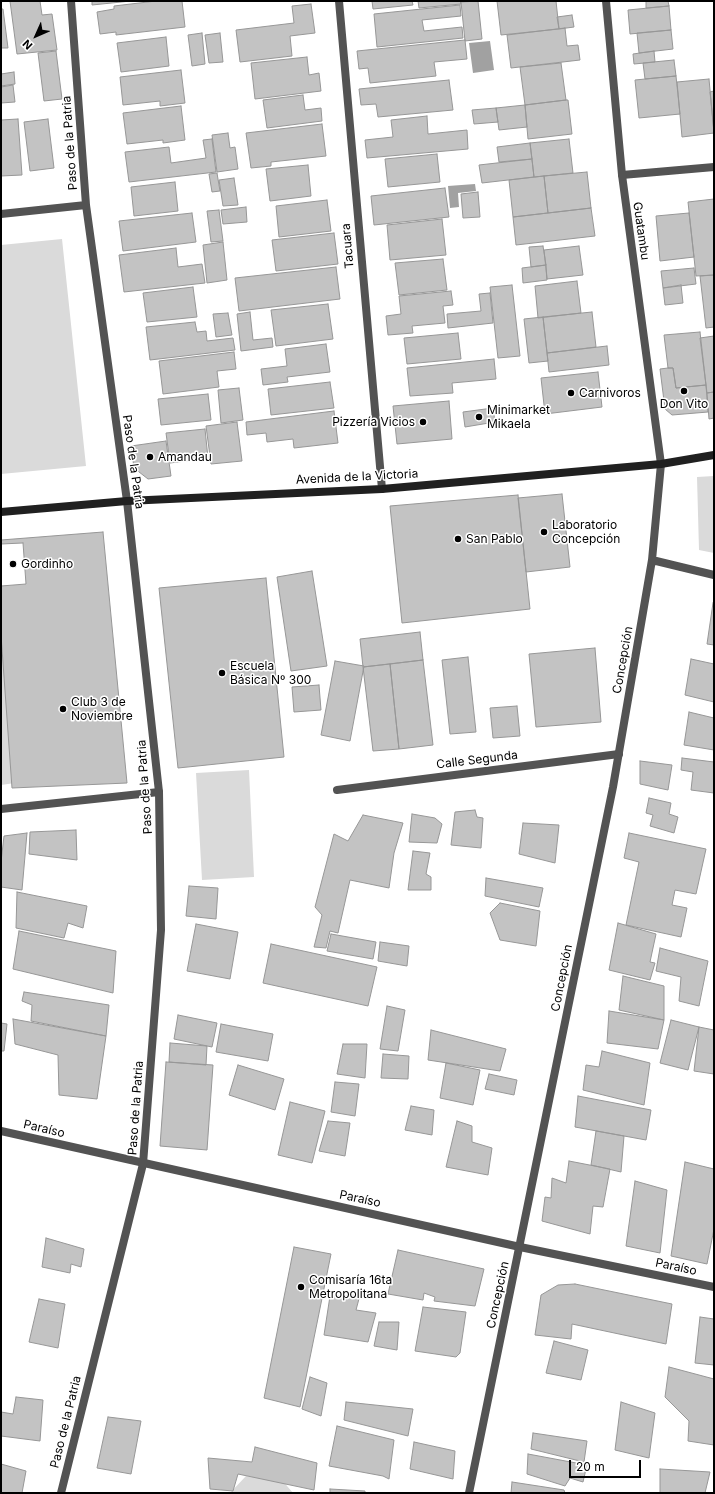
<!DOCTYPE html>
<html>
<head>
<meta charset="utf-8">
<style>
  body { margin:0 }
  #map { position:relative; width:715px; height:1494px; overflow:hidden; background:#fff; font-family:Inter,sans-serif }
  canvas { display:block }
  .frame { position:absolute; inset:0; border:2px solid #000; pointer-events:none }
  .north { position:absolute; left:16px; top:16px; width:40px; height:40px; -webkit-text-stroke:3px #fff; paint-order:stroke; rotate:225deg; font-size:11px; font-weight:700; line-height:16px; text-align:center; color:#000 }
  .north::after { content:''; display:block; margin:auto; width:14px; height:18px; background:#000; clip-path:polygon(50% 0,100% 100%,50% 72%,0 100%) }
  .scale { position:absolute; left:569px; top:1460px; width:72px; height:18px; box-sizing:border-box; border:2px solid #000; border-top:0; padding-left:5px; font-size:12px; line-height:14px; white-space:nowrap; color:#000; -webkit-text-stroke:3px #fff; paint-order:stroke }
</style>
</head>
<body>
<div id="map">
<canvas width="715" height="1494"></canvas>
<div class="frame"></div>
<div class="north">N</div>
<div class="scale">20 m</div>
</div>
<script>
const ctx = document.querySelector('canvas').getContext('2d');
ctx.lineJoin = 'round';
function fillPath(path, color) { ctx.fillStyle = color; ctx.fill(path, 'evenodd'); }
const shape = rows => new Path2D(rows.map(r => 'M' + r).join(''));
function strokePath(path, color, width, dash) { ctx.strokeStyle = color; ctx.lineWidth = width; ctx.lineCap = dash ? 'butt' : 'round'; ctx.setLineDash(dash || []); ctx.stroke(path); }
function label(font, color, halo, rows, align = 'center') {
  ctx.font = font + ' Inter,sans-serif'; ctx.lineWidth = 3; ctx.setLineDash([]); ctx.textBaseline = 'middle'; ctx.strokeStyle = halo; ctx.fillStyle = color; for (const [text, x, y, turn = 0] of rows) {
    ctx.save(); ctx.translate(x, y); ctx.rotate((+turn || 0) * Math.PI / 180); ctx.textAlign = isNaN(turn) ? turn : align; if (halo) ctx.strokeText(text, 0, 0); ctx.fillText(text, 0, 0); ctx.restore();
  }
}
fillPath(shape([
  [62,239,86,466,1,474,1,245],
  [714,476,714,553,699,550,697,477],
  [1,638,15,783,1,785],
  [249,770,254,877,202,880,196,773],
  [246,1476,282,1480,293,1493,230,1493]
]), '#dadada');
fillPath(shape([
  [490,41,494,70,473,73,469,43],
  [475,184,476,191,458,193,459,207,450,208,448,186]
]), '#a1a1a1');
const building = shape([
  [10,1,40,1,42,15,52,14,57,50,17,54,10,1],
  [92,1,131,1,92,5,92,1],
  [156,1,182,1,185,27,116,35,116,32,100,34,97,12,114,9,114,6,156,1],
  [372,1,412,1,413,5,373,9,372,1],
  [418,1,460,1,461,4,419,8,418,1],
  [478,1,482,39,465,41,461,2,478,1],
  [497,1,556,1,559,29,501,35,497,1],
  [646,1,668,1,669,6,646,8,646,1],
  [311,4,315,33,290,36,292,56,240,62,236,30,294,23,292,6,311,4],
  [460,5,461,16,422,20,424,31,462,27,463,38,377,47,374,14,460,5],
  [669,6,671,30,630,34,628,10,669,6],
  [1,9,3,9,8,48,1,48,1,9],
  [572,15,574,27,559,29,557,17,572,15],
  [565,28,567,46,578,45,580,60,511,68,507,35,565,28],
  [671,30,673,49,639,53,637,33,671,30],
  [202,33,205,64,192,66,188,35,202,33],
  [220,33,223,62,209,63,205,35,220,33],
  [166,37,169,66,121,72,117,43,166,37],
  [465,40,467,59,434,62,436,76,370,83,368,68,359,69,357,51,465,40],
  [56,51,62,99,44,101,38,53,56,51],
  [654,51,655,62,634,64,633,54,654,51],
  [307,57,309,75,319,73,321,91,255,99,251,63,307,57],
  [674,60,676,76,645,79,643,63,674,60],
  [561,63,566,100,525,105,520,67,561,63],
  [181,70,185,103,160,106,160,101,123,105,120,77,181,70],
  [14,72,15,84,1,86,1,74,14,72],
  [676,76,680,114,639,118,635,80,676,76],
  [709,79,714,133,682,137,677,82,709,79],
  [449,80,453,110,378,117,376,104,361,105,359,89,449,80],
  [13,85,15,102,1,103,1,87,13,85],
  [714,91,714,132,710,92,714,91],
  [303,95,305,110,321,108,322,121,267,128,263,100,303,95],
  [566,100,568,100,572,134,528,139,525,105,566,100],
  [525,105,527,127,499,130,496,108,525,105],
  [181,106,185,140,163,143,163,140,127,144,123,113,181,106],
  [496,108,498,122,474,124,472,110,496,108],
  [427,116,428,134,467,130,468,149,367,158,365,140,393,137,391,120,427,116],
  [18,119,22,175,1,176,1,120,18,119],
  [48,119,54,168,30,171,24,122,48,119],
  [322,124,326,156,271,162,271,166,251,168,246,133,322,124],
  [228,133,230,148,235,147,238,169,217,172,212,135,228,133],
  [212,139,216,172,129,182,125,152,169,147,171,163,206,158,203,140,212,139],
  [569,139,573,173,534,177,530,143,569,139],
  [530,143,532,159,499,162,497,147,530,143],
  [437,154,440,182,388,187,385,159,437,154],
  [532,159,534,177,482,183,479,165,532,159],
  [308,165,311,196,270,201,266,169,308,165],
  [587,172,591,208,548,213,544,176,587,172],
  [217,173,220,191,212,192,209,174,217,173],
  [544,176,548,213,513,217,509,180,544,176],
  [234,178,238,205,223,206,219,180,234,178],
  [175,182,178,211,134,216,131,187,175,182],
  [445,188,449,217,374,225,371,196,445,188],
  [478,192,480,217,463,218,461,194,478,192],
  [714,199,714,275,696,276,688,202,714,199],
  [327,200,331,231,279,237,276,206,327,200],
  [246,207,247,222,223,224,221,210,246,207],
  [591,208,595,236,516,245,513,217,591,208],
  [219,210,223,241,211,242,207,211,219,210],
  [192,213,196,242,123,251,119,221,192,213],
  [689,213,694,257,660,261,656,216,689,213],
  [442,219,446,255,390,260,387,225,442,219],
  [334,233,338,264,276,271,272,240,334,233],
  [223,242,227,280,207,283,203,245,223,242],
  [543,246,546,265,531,267,529,247,543,246],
  [579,246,583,275,547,279,544,250,579,246],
  [176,248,178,267,202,264,205,283,124,292,119,255,176,248],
  [443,259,447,290,399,295,395,263,443,259],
  [546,265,547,280,523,283,522,268,546,265],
  [336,267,340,299,239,311,235,278,336,267],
  [694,268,696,284,663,288,661,271,694,268],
  [714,275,714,327,706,328,700,276,714,275],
  [577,281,581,313,538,318,535,286,577,281],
  [512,285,520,356,498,358,490,287,512,285],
  [681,285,683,303,665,305,663,288,681,285],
  [193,287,197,317,147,322,143,293,193,287],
  [451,291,453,305,443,306,445,323,412,326,413,333,388,335,386,316,401,314,399,296,451,291],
  [490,293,493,323,448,328,447,314,481,311,479,294,490,293],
  [328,304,333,339,276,346,271,310,328,304],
  [250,312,253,340,272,338,273,347,241,351,237,314,250,312],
  [592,312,596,347,547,353,543,317,592,312],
  [228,313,232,335,216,337,213,314,228,313],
  [543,317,548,361,529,363,524,319,543,317],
  [195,322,197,332,206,331,207,341,233,338,235,350,150,360,146,327,195,322],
  [700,332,706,385,676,388,673,368,668,368,664,335,700,332],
  [458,333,461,359,407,364,404,338,458,333],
  [714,336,714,392,707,393,700,338,714,336],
  [326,344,330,372,287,377,288,382,263,385,261,369,287,366,285,349,326,344],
  [607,346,609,365,549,372,547,353,607,346],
  [234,352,236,369,217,371,219,387,163,394,159,361,234,352],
  [494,359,496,379,452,383,453,393,410,396,407,368,494,359],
  [668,368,673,368,676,388,706,385,708,412,672,415,665,409,660,369,668,368],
  [598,372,602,407,545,414,541,378,598,372],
  [330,382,334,408,271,415,268,389,330,382],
  [239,388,243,420,221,423,218,390,239,388],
  [714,392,714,418,709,419,707,393,714,392],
  [208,394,211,420,161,425,158,399,208,394],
  [449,401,452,439,397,444,393,406,449,401],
  [493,408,495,422,465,427,463,412,493,408],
  [334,411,338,443,294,448,293,439,267,442,266,433,247,435,246,422,334,411],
  [237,422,242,461,211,464,206,426,237,422],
  [205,429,208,458,170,463,166,433,205,429],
  [166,441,171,476,148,479,134,468,131,446,166,441],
  [562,494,570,567,526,572,518,498,562,494],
  [518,495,530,609,402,623,390,506,518,495],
  [103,532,127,783,12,788,1,635,1,540,103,532],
  [23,543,26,584,1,586,1,544,23,543],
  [312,571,327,666,291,671,277,577,312,571],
  [266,578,284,757,178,768,159,588,266,578],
  [713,603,714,604,714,645,707,644,713,603],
  [420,632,423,660,363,667,360,639,420,632],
  [595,648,601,722,536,727,529,654,595,648],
  [468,657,476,732,450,734,442,660,468,657],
  [691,659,714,664,714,702,685,695,691,659],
  [423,660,433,745,399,749,390,664,423,660],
  [335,661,364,666,350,741,321,735,335,661],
  [390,664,399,749,373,751,363,667,390,664],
  [319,685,321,710,294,712,292,687,319,685],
  [517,706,520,736,493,738,490,708,517,706],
  [689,712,714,718,714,750,684,745,689,712],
  [682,758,714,762,714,793,691,790,693,772,681,770,682,758],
  [640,761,672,765,668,790,640,784,640,761],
  [649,798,671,803,669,814,678,817,674,833,650,826,653,815,646,813,649,798],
  [475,810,477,817,483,818,481,848,451,845,455,812,475,810],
  [412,814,435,818,442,824,437,843,409,842,412,814],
  [363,815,403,823,394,853,389,888,350,880,338,933,330,931,326,948,314,947,322,915,315,907,334,834,348,841,363,815],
  [523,823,559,825,555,863,519,854,523,823],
  [76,830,77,860,29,854,30,832,76,830],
  [27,833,22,890,1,887,1,862,4,836,27,833],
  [629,833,706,849,696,894,675,890,672,905,687,908,681,937,626,925,639,862,624,858,629,833],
  [413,851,430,853,426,874,431,877,431,890,408,890,413,851],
  [486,878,543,888,539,907,485,896,486,878],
  [189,886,218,888,216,919,186,916,189,886],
  [17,892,87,906,83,928,68,923,64,938,16,928,17,892],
  [500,903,540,911,536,946,500,940,490,913,500,903],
  [618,923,656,934,650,962,655,963,650,980,609,970,618,923],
  [196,924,238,932,230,979,187,971,196,924],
  [19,931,116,951,113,993,13,969,19,931],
  [331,934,376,942,373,959,327,951,331,934],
  [380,942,409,946,407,966,378,961,380,942],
  [271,944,377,967,368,1006,263,983,271,944],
  [660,948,708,961,699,1006,679,1001,681,977,656,971,660,948],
  [623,976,664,986,664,1020,619,1010,623,976],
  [24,992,109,1005,106,1036,31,1021,32,1005,22,1001,24,992],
  [387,1006,405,1010,398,1051,380,1049,387,1006],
  [609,1011,664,1020,658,1049,607,1043,609,1011],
  [178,1015,217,1023,212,1047,174,1039,178,1015],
  [13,1019,106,1036,97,1099,59,1095,58,1055,15,1044,13,1019],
  [671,1020,699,1027,688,1070,660,1063,671,1020],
  [1,1023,7,1024,4,1051,1,1051,1,1023],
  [221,1024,273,1034,268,1061,216,1052,221,1024],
  [699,1027,714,1030,714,1074,694,1071,699,1027],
  [431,1030,506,1049,500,1071,428,1060,431,1030],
  [170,1043,207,1046,206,1065,169,1062,170,1043],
  [343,1044,367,1044,365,1078,337,1074,343,1044],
  [602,1051,650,1063,644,1105,583,1090,586,1065,599,1067,602,1051],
  [383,1054,409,1056,408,1079,381,1078,383,1054],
  [166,1062,213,1065,207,1150,160,1146,166,1062],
  [446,1063,480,1070,473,1105,440,1098,446,1063],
  [238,1065,284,1079,275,1110,229,1095,238,1065],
  [489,1074,517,1080,514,1095,485,1089,489,1074],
  [335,1082,359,1084,355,1116,331,1112,335,1082],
  [578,1096,651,1110,646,1140,575,1127,578,1096],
  [290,1102,325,1111,312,1163,278,1155,290,1102],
  [411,1106,434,1110,432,1135,405,1130,411,1106],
  [328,1121,350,1123,345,1156,319,1151,328,1121],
  [457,1121,472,1126,472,1142,492,1148,488,1175,446,1167,457,1121],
  [596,1131,624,1136,621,1172,591,1165,596,1131],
  [569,1161,610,1169,603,1207,593,1206,590,1234,542,1221,545,1197,551,1198,552,1178,566,1183,569,1161],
  [685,1162,714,1169,714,1229,707,1264,671,1256,685,1162],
  [635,1181,667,1190,660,1253,626,1246,635,1181],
  [46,1238,84,1249,81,1267,71,1264,70,1273,42,1267,46,1238],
  [294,1247,331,1254,300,1407,264,1398,294,1247],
  [398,1250,484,1269,475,1306,434,1301,435,1297,424,1293,423,1300,388,1294,398,1250],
  [575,1284,672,1304,666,1344,572,1324,571,1339,535,1335,541,1295,558,1285,575,1284],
  [360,1295,356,1310,376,1313,368,1342,324,1335,330,1296,360,1295],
  [39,1299,65,1304,58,1348,29,1342,39,1299],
  [423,1307,466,1312,460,1353,456,1357,415,1351,423,1307],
  [700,1317,714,1319,714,1365,695,1363,700,1317],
  [379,1322,399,1322,397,1350,374,1346,379,1322],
  [554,1341,588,1350,581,1380,546,1373,554,1341],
  [669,1367,714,1379,714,1445,688,1441,689,1421,665,1397,669,1367],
  [310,1377,327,1383,321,1416,302,1409,310,1377],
  [16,1397,43,1400,40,1441,1,1436,1,1412,13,1414,16,1397],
  [346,1402,413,1409,408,1436,344,1420,346,1402],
  [621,1402,655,1413,649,1458,615,1450,621,1402],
  [108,1417,141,1421,131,1474,97,1468,108,1417],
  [337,1426,394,1440,389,1479,383,1476,329,1466,337,1426],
  [533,1433,587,1441,584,1462,531,1449,533,1433],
  [414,1442,455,1451,453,1479,410,1469,414,1442],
  [255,1447,317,1463,314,1490,238,1474,233,1491,210,1489,208,1458,252,1462,255,1447],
  [528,1454,587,1465,583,1482,570,1478,565,1486,527,1474,528,1454],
  [1,1464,26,1471,22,1493,1,1493,1,1464],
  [660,1469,710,1472,705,1493,660,1493,660,1469],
  [512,1482,564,1490,565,1493,511,1493,512,1482],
  [330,1489,365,1491,365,1493,330,1493,330,1489]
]);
fillPath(building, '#c3c3c3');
strokePath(building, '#979797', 1);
strokePath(shape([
  [71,1,86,205,127,501],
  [339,1,382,489],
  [622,175,714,167],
  [1,214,86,205],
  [337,790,619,754],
  [1,809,159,792],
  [1,1131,520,1247,714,1287]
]), '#535353', 8);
strokePath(shape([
  [652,560,714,575],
  [61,1493,143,1164,161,930,159,792,127,501],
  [469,1493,613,787,652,560,661,464,622,175,606,1]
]), '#535353', 8);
strokePath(shape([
  [1,512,127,501,382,489,661,464,714,455]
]), '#202020', 8);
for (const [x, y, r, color] of [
  [684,391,4,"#000"],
  [571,393,4,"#000"],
  [479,417,4,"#000"],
  [423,422,4,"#000"],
  [150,457,4,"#000"],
  [544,532,4,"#000"],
  [458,539,4,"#000"],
  [13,564,4,"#000"],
  [222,673,4,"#000"],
  [63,709,4,"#000"],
  [301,1287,4,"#000"]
]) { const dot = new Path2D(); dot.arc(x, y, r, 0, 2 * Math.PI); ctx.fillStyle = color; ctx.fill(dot); strokePath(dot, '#fff', 1.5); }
label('12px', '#000', '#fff', [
  ["Paso de la Patria",70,143,-94],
  ["Guatambu",641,231,82],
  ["Tacuara",348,246,-95],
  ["Paso de la Patria",133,462,82],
  ["Avenida de la Victoria",357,477,-3],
  ["Concepción",623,660,-80],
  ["Calle Segunda",477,760,-7],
  ["Paso de la Patria",145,787,-94],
  ["Concepción",562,978,-79],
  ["Paso de la Patria",136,1108,-86],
  ["Paraíso",44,1129,13],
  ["Paraíso",360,1199,12],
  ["Paraíso",676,1267,12],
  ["Concepción",498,1295,-78],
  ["Paso de la Patria",66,1422,-76]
]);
label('12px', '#000', '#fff', [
  ["Carnivoros",579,393],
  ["Don Vito",684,404,"center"],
  ["Minimarket",487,410],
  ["Mikaela",487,424],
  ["Pizzería Vicios",415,422,"right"],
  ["Amandau",158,457],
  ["Laboratorio",552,525],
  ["Concepción",552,539],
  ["San Pablo",466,539],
  ["Gordinho",21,564],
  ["Escuela",230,666],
  ["Básica Nº 300",230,680],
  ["Club 3 de",71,702],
  ["Noviembre",71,716],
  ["Comisaría 16ta",309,1280],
  ["Metropolitana",309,1294]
], 'left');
</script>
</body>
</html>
